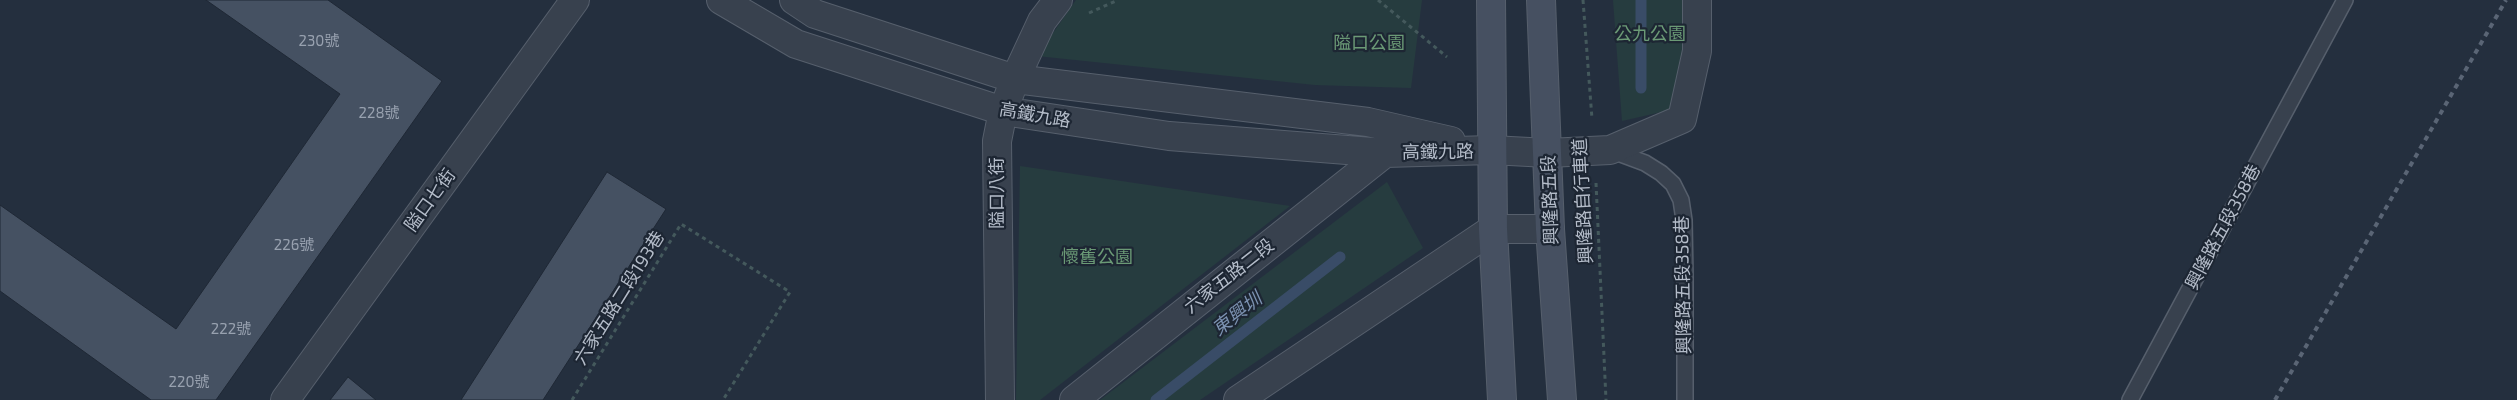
<!DOCTYPE html>
<html>
<head>
<meta charset="utf-8">
<style>
  body { margin:0 }
  canvas { display:block; background:#242f3e }
</style>
</head>
<body>
<canvas width="2517" height="400"></canvas>
<script>
const ctx = document.querySelector('canvas').getContext('2d');
ctx.lineJoin = 'round';
function fillPath(path, color) { ctx.fillStyle = color; ctx.fill(path, 'evenodd'); }
const shape = rows => new Path2D(rows.map(r => 'M' + r).join(''));
function strokePath(path, color, width, dash) { ctx.strokeStyle = color; ctx.lineWidth = width; ctx.lineCap = dash ? 'butt' : 'round'; ctx.setLineDash(dash || []); ctx.stroke(path); }
function label(font, color, halo, rows, align = 'center') {
  ctx.font = font + ' "Exo 2","Noto Sans TC",sans-serif'; ctx.lineWidth = 4.5; ctx.setLineDash([]); ctx.textBaseline = 'middle'; ctx.strokeStyle = halo; ctx.fillStyle = color; for (const [text, x, y, turn = 0] of rows) {
    ctx.save(); ctx.translate(x, y); ctx.rotate((+turn || 0) * Math.PI / 180); ctx.textAlign = isNaN(turn) ? turn : align; if (halo) ctx.strokeText(text, 0, 0); ctx.fillText(text, 0, 0); ctx.restore();
  }
}
fillPath(shape([
  [1076,0,1422,0,1411,88,1315,85,1037,56],
  [1613,0,1684,0,1684,45,1670,110,1622,121],
  [1020,166,1290,206,1040,400,1016,400],
  [1387,182,1423,248,1200,400,1100,400]
]), '#263c3f');
strokePath(shape([
  [1641,0,1641,88],
  [1156,400,1340,257]
]), '#394c67', 11);
const building = shape([
  [206,0,328,0,442,81,216,400,151,400,0,291,0,205,176,329,340,94,206,0],
  [607,172,666,209,543,400,461,400,607,172],
  [348,377,376,400,330,400,348,377]
]);
fillPath(building, '#455162');
strokePath(building, '#1f2835', 1);
const lane = shape([
  [1610,150,1645,163,1661,173,1673,184,1681,200,1684,220,1685,278,1685,400],
  [2130,400,2345,0]
]);
const street = shape([
  [721,0,796,44,1003,111,1169,136,1385,153,1491,150,1548,153,1610,150,1682,119,1697,51,1697,0],
  [794,0,815,14,1015,79,1368,122,1451,141],
  [285,400,575,0],
  [1000,400,997,141,1003,111,1015,79,1042,21,1058,0],
  [1074,400,1385,153],
  [1238,400,1493,229,1550,229]
]);
const secondary = shape([
  [1491,0,1493,229,1502,400],
  [1541,0,1550,229,1562,400]
]);
strokePath(lane, '#565f6c', 18);
strokePath(street, '#565f6c', 30);
strokePath(secondary, '#565f6c', 30);
strokePath(shape([
  [1378,0,1447,57],
  [1583,0,1592,119],
  [1089,13,1118,0],
  [1596,183,1606,400],
  [572,400,681,224,790,292,723,400]
]), '#44595c', 3, [4, 4]);
strokePath(lane, '#38414e', 15);
strokePath(street, '#38414e', 28);
strokePath(secondary, '#465061', 28);
strokePath(shape([
  [2275,400,2506,0]
]), '#5a6575', 4, [5, 5]);
label('15px', '#98a1af', null, [
  ["230號",319,41],
  ["228號",379,113],
  ["226號",294,245],
  ["222號",231,329],
  ["220號",189,382]
]);
label('18px', '#6b9a76', '#1d2633', [
  ["公九公園",1650,34],
  ["隘口公園",1369,43],
  ["懷舊公園",1097,257]
]);
label('18px', '#b4bcc9', '#1d2633', [
  ["高鐵九路",1035,115,10],
  ["高鐵九路",1438,152,-1],
  ["隘口八街",997,193,-90],
  ["隘口七街",430,200,-54],
  ["興隆路五段",1550,200,-92],
  ["興隆路自行車道",1583,201,-93],
  ["興隆路五段358巷",2223,227,-62],
  ["六家五路二段",1229,276,-38],
  ["興隆路五段358巷",1683,285,-91],
  ["六家五路二段193巷",619,298,-58]
]);
label('italic 19px', '#7c92b1', '#1d2633', [
  ["東興圳",1237,314,-38]
]);
</script>
</body>
</html>
